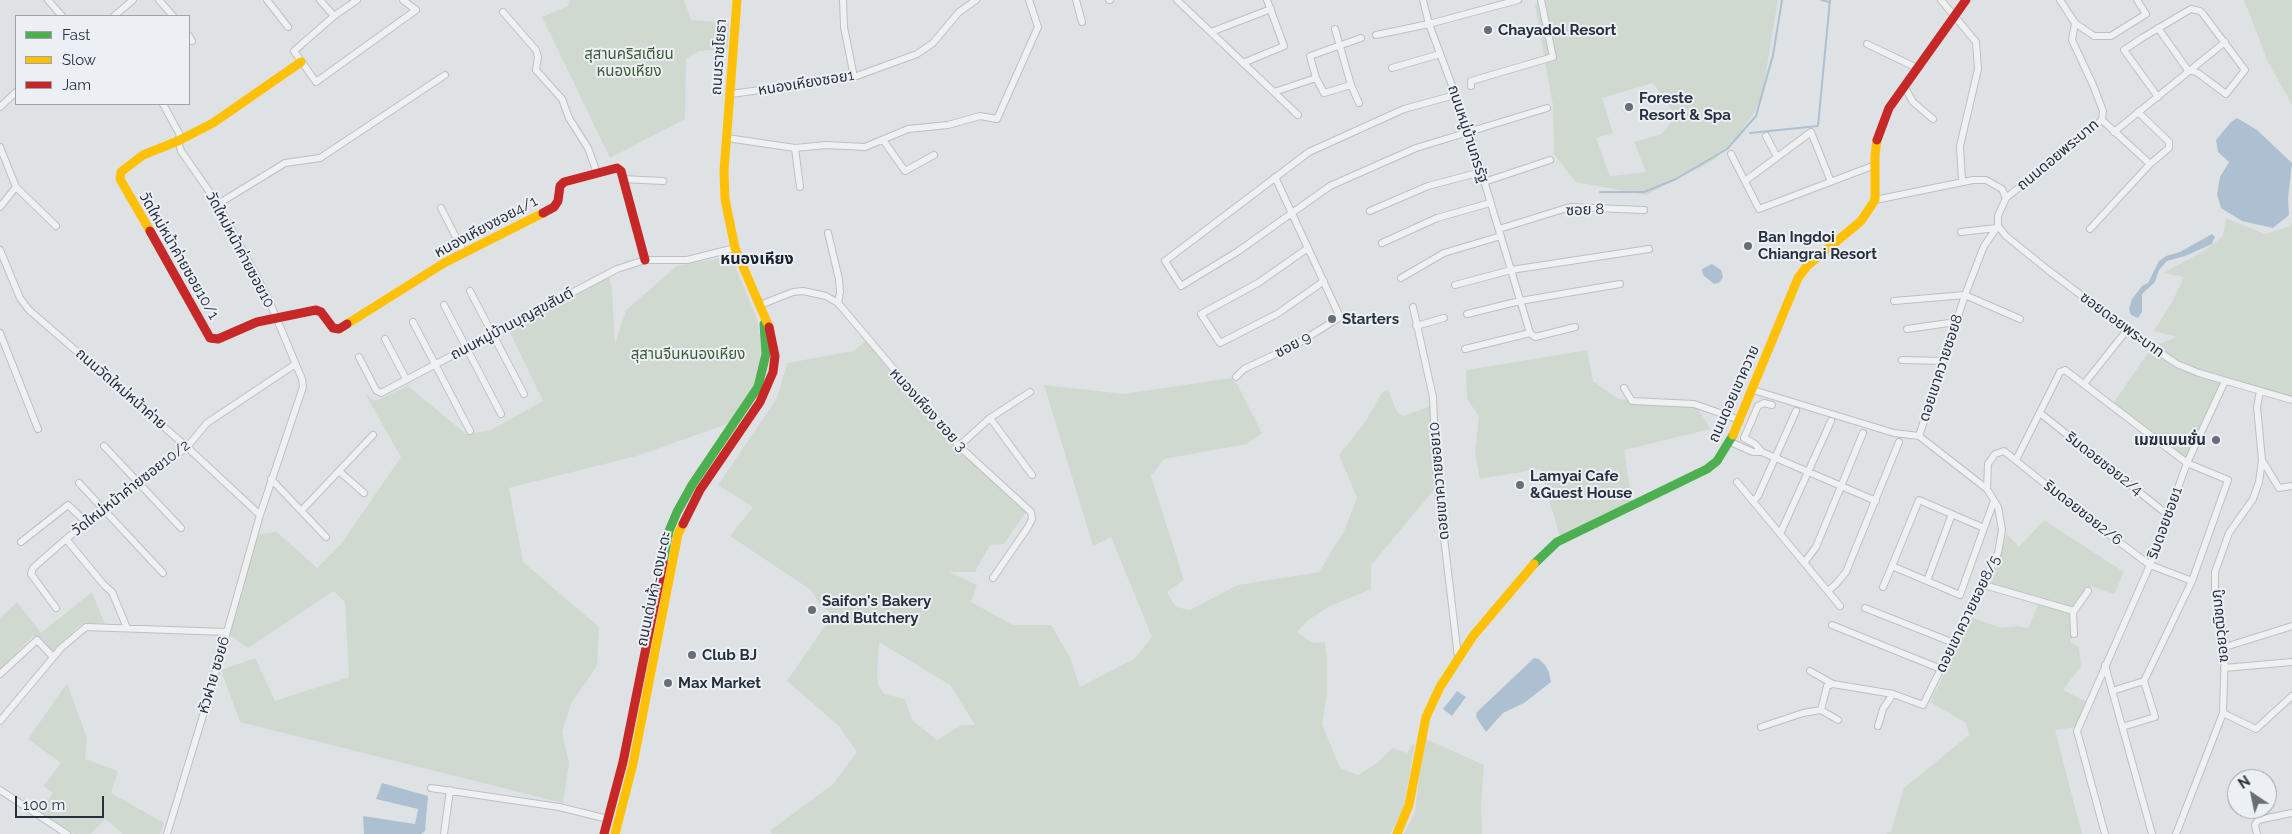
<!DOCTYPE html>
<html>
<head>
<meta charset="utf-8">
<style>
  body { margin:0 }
  #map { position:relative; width:2292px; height:834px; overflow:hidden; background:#dfe2e5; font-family:Raleway,sans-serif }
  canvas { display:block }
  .legend { position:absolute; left:15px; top:15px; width:175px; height:90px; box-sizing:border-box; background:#ecf0f5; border:1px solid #9da3ac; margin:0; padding:6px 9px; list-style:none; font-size:15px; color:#26303e }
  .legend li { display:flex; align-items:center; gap:10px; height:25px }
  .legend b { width:25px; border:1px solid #9da3ac }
  .north { position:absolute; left:2227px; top:769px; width:50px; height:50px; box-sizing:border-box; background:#ecf0f5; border:1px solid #9da3ac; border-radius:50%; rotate:326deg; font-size:14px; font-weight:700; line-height:20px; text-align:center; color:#26303e }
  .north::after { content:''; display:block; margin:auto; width:18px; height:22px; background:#676e78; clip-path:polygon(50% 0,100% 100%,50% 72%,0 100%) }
  .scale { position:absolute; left:15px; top:796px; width:89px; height:22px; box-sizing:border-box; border:2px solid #26303e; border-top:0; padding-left:6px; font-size:15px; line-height:18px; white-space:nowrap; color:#26303e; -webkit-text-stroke:4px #ecf0f5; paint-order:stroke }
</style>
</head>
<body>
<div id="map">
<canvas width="2292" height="834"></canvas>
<ul class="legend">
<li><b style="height:6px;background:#4caf50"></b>Fast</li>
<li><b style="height:6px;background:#ffc107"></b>Slow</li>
<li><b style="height:6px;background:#c62828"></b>Jam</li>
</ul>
<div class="north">N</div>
<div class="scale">100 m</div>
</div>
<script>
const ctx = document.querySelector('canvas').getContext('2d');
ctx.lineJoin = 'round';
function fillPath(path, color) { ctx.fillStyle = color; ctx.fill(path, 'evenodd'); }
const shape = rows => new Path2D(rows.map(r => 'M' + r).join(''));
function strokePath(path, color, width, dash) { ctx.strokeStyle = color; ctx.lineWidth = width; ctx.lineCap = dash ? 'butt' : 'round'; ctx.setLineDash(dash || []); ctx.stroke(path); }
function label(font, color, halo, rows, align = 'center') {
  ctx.font = font + ' Raleway,"Noto Sans Thai",sans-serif'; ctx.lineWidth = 4; ctx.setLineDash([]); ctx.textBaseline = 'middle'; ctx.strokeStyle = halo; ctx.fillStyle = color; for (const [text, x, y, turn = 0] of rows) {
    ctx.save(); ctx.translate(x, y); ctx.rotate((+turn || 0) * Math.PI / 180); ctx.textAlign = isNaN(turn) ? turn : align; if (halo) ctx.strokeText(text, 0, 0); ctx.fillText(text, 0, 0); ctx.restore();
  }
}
fillPath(shape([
  [569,0,684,0,691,20,729,23,728,49,699,51,686,59,685,119,610,158,542,17,568,6],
  [1540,0,1778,0,1761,102,1740,133,1714,160,1646,195,1576,182,1554,154,1553,106,1535,6],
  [1653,83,1676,116,1662,134,1634,142,1646,172,1610,176,1596,138,1613,133,1602,98],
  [2244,0,2292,0,2292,105,2268,62],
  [2226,218,2265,234,2290,226,2292,222,2292,400,2225,381,2187,463,2112,405,2152,347,2177,337,2154,331,2172,302,2184,277,2163,273,2204,251,2223,236],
  [731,256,757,319,761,342,760,364,752,391,730,423,637,456,509,488,523,562,599,627,597,666,571,704,562,732,569,763,563,803,240,722,221,670,255,658,275,701,349,677,345,602,334,591,248,648,226,632,254,535,277,532,317,568,342,543,401,457,365,394,375,401,408,386,466,434,491,430,543,401,507,326,608,273,612,289,615,344,626,310,677,266],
  [867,339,963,450,1028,509,1004,544,990,545,975,572,949,572,977,585,971,602,1013,625,1051,625,1070,657,1080,687,1134,659,1152,637,1111,537,1093,546,1044,385,1124,394,1231,378,1238,386,1262,433,1247,444,1164,459,1151,476,1184,580,1167,592,1176,607,1190,610,1238,585,1319,572,1344,531,1357,498,1339,455,1366,421,1382,392,1388,390,1397,412,1403,416,1433,405,1437,483,1434,490,1371,565,1371,589,1330,606,1308,620,1297,632,1313,643,1325,642,1327,660,1327,694,1322,724,1340,768,1358,775,1377,763,1392,748,1407,753,1412,745,1415,744,1403,811,1390,834,772,834,771,830,833,784,857,752,839,726,787,681,833,614,820,605,811,590,730,536,753,507,718,485,777,398,787,363,854,351],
  [879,642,950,685,975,725,962,725,937,740,912,720,905,699,884,694,878,685,877,673],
  [1587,350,1593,381,1618,399,1695,405,1711,429,1624,450,1632,502,1560,537,1540,469,1480,479,1475,454,1479,416,1467,399,1466,370],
  [2044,520,2124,572,2114,594,2091,586,2076,608,1990,584,2007,534,2019,547],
  [92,592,105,624,89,623,79,626,52,652,40,638,33,636,0,669,0,618,17,602,41,633],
  [2040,601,2073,610,2074,634,2070,642,2079,647,2081,666,2063,690,2089,703,2078,727,2055,730,2082,834,1885,834,1891,831,1904,788,1969,735,1966,723,1930,702,1973,618,2001,628,2018,626,2028,628],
  [67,683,87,738,85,759,118,771,111,793,164,823,160,834,123,834,105,819,91,834,75,834,60,830,39,814,53,793,43,786,61,763,28,739],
  [1424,738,1484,765,1481,805,1482,834,1404,834,1415,812]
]), '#d0d9d0');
fillPath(shape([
  [2237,118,2257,130,2292,163,2288,199,2289,215,2273,228,2242,221,2221,208,2217,194,2220,177,2229,162,2218,152,2216,140,2231,122],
  [2212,234,2215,237,2212,244,2185,256,2167,261,2159,270,2155,282,2142,294,2142,312,2138,318,2131,315,2129,309,2132,299,2142,286,2148,283,2159,261,2166,256,2180,252],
  [1712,264,1721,270,1723,277,1719,283,1714,284,1703,275,1702,269],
  [1534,658,1539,659,1545,665,1549,672,1551,682,1524,703,1503,713,1486,732,1476,717,1477,712],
  [1457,691,1466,697,1452,716,1443,709],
  [382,783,428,796,425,831,421,834,364,834,363,816,415,824,418,809,376,799]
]), '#acc0d1');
strokePath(shape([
  [1821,0,1829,2],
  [1750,133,1818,126,1830,0],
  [1600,192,1644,192,1676,179,1727,149,1756,116,1773,55,1782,0]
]), '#acc0d1', 2);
const street = shape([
  [48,0,62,16],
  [159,0,173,16],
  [267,0,288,27],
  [320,0,334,16,294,51,316,82,416,10,403,0],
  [843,0,844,27,854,77],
  [1076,0,1082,22],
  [1109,0,1110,0],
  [1177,0,1298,115],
  [1518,0,1429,24,1469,131,1530,333],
  [1941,0,1976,42,1978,69,1960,146,1962,181],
  [2060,0,2075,23,2072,40,2093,85,2103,111,2102,120,2006,198,1998,216,1998,226,2006,236,2048,270,2127,330,2177,364,2199,373,2292,400],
  [503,12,536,50,538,57,536,70,562,99,569,118,588,148,597,173],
  [114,16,133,0],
  [334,16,357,0],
  [2075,23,2094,36,2111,36,2146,14,2137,0],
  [1335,29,1351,85,1359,103],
  [1211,32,1271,9],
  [1376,35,1429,24,1423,0],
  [189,36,192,41],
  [1867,44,1917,68],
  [1243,63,1284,46,1267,0],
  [1392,68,1440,54],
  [1316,78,1324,93,1351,85],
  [1471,86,1471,81,1553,57,1541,0],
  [1904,86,1913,102,1933,119],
  [1274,92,1316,78,1310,56,1361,38],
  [731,94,854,77,917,54,933,43,959,12,976,0],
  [1455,95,1404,109,1309,152,1165,261,1181,286,1237,252,1330,186,1416,148,1547,108],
  [2158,97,2124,50,2142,38,2184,13,2191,9,2200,11,2203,14,2245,70,2226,94,2198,73,2187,69,2158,28],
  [163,104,180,135,178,141,181,151,218,204,268,298,302,379,303,387,260,515,208,699,167,834],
  [0,107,16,92],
  [2102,120,2150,164],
  [2114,132,2225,42],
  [1766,136,1777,157],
  [727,138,795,148,826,145,865,147,908,129,948,125,980,116,997,119,1038,27,1029,0],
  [883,140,905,171,934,155],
  [0,147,16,187,0,207],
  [795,148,800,187],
  [1731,154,1759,209,1875,165],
  [623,179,663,181],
  [1745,181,1811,132,1831,182],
  [1484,182,1550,160],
  [16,187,56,226],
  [1875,200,1973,180,1986,180,2002,189,2006,198],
  [218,204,285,163,320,158,445,75],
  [441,208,464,253],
  [1370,211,1428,186,1481,172],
  [1499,229,1570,207,1644,210],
  [2090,229,2150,164,2169,148,2169,142,2138,112],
  [1961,232,1997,228],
  [828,233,839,279,840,292,838,303],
  [1382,243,1437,218,1490,203],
  [1308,248,1258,283,1201,314,1220,343,1277,314,1324,281],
  [0,250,20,298,29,310,187,447,260,515],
  [1401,278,1444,253,1501,236],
  [1455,285,1511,270,1649,249],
  [470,291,524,394],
  [1894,301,1965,295,2020,319],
  [444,305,501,414],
  [760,305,793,292,803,291,826,296,838,303,959,446,1031,512,1032,519,1028,527,993,578],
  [1413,307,1433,397,1436,469,1458,657],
  [1467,314,1520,301,1620,284],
  [413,322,470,431],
  [1416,326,1444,318],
  [1907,329,1956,322],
  [0,333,38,429],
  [385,339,406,379],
  [1465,349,1530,333,1535,337,1575,327],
  [359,357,376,390,381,393,617,269,645,260,687,260,735,248],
  [1902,360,1943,361],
  [1236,377,1244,369,1297,344,1340,317,1275,177],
  [2084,384,2127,330],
  [1624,388,1632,401,1694,404,1740,420],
  [1753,390,1894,433,1919,436],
  [1772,405,1764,403,1758,406,1744,438,1755,444,1762,452,1876,501],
  [2040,413,2168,515],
  [990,418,1032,475],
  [1919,436,1965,295,1984,246,1998,226],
  [1730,442,1753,452,1762,452],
  [104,446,181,528],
  [959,446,990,418,1030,392],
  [2016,460,2060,372,2065,370,2187,463,2228,480,2192,581,2144,681,2155,717,2122,727],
  [2262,460,2279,488,2292,486],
  [340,472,364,493],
  [271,479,326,537],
  [1737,482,1840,606],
  [79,483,163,573],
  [1987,489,1988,464,1995,454,2004,451,2095,524,2150,565,2192,581],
  [1753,501,1758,496,1796,411],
  [302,510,373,435],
  [1984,528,1919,500,1892,566,1960,595,1984,528,1994,501],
  [1780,534,1831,421],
  [66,539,104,585,112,592,127,628],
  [21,542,68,505,87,523],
  [1804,563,1816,547,1863,433],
  [1927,581,1952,514],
  [1984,585,2074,611,2088,591],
  [1883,587,1892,566],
  [1828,591,1836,584,1846,572,1899,442],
  [56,608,31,574,33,568,66,539,187,447,207,423,294,365],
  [1865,608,1954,643],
  [2073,610,2074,634],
  [1832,625,1941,669],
  [2225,647,2292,626],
  [2105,665,2152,834],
  [2224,668,2292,662],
  [1810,671,1833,684],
  [0,674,37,640,53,657],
  [2112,691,2144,681],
  [1821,710,1827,686,1833,684,1893,694,1923,705,1998,553,2002,530,1998,507,1987,489,1919,436],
  [2223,713,2256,729,2292,696],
  [0,721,61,648,86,627,226,632],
  [1878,726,1883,709,1893,694],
  [1761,727,1803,713,1821,710,1838,720],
  [431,788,559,807,608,819],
  [0,790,67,834],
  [444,834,450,790],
  [2105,834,2077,731,2150,565,2187,463,2225,381],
  [2176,834,2223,713,2225,647,2215,589,2215,572,2229,533,2253,499,2259,482,2262,460,2257,407,2260,391],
  [2257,834,2255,825,2258,820,2292,813]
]);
strokePath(street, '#bdc0c3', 8);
strokePath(street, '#eef0f1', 6);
strokePath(shape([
  [663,563,669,531,677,512,692,485,758,387,766,354,764,324],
  [1534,564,1557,542,1707,469,1717,461,1733,435]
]), '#4caf50', 9);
strokePath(shape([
  [737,0,724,171,725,199,735,248,769,327],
  [150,231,120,179,121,172,143,155,178,141,213,123,301,62],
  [347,324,444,263,543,213],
  [1733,435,1798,278,1807,266,1861,221,1875,200,1875,155,1877,140],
  [615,834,633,764,678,534,683,524],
  [1397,834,1409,805,1426,717,1440,687,1473,636,1534,564]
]), '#ffc107', 9);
strokePath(shape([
  [1877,140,1889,108,1966,0],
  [543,213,554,207,558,201,560,186,564,182,617,168,621,171,645,260],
  [150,231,210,338,218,339,257,322,316,310,321,312,333,328,339,329,347,324],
  [683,524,700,490,760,402,773,372,775,356,769,327],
  [604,834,623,762,663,563]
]), '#c62828', 9);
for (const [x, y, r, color] of [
  [1488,30,5,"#676e78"],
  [1629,107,5,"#676e78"],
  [1748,246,5,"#676e78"],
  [1332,319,5,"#676e78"],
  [2216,440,5,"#676e78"],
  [1520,485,5,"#676e78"],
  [812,610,5,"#676e78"],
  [692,655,5,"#676e78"],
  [668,683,5,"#676e78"]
]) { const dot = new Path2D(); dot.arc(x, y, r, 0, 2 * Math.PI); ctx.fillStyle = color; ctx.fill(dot); strokePath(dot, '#ecf0f5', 2); }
label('bold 15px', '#26303e', '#ecf0f5', [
  ["Chayadol Resort",1498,30],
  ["Foreste",1639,98],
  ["Resort & Spa",1639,115],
  ["Ban Ingdoi",1758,237],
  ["Chiangrai Resort",1758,254],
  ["Starters",1342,319],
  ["เมฆแมนชั่น",2206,440,"right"],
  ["Lamyai Cafe",1530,476],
  ["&Guest House",1530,493],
  ["Saifon's Bakery",822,601],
  ["and Butchery",822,618],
  ["Club BJ",702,655],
  ["Max Market",678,683]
], 'left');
label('15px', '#3c5a33', '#ecf0f5', [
  ["สุสานคริสเตียน",629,54],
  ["หนองเหียง",629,71],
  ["สุสานจีนหนองเหียง",688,354]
]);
label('15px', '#26303e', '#ecf0f5', [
  ["ถนนราชโยธา",719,57,-86],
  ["หนองเหียงซอย1",806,83,-9],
  ["ถนนหมู่บ้านกรรัฐ",1468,134,72],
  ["ถนนดอยพระบาท",2058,155,-40],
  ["ซอย 8",1585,210,-2],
  ["หนองเหียงซอย4/1",486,227,-28],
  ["วัดใหม่หน้าค่ายซอย10",240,250,62],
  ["วัดใหม่หน้าค่ายซอย10/1",179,256,60],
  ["ถนนหมู่บ้านบุญสุขสันต์",512,324,-28],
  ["ซอยดอยพระบาท",2122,325,36],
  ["ซอย 9",1293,345,-28],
  ["ดอยเขาควายซอย8",1941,368,-72],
  ["ถนนวัดใหม่หน้าค่าย",121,389,41],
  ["ถนนดอยเขาควาย",1734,394,-66],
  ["หนองเหียง ซอย 3",928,410,48],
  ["ริมดอยซอย2/4",2104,464,38],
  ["ดอยเขาควายซอย10",1439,481,-95],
  ["วัดใหม่หน้าค่ายซอย10/2",131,488,-38],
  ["ริมดอยซอย2/6",2083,513,38],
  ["ริมดอยซอย1",2165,523,-70],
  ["ถนนเด่นห้า-ดงมะดะ",654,589,-78],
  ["ดอยเขาควายซอย8/5",1968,614,-64],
  ["ซอยวุฒิชมภู",2220,626,-96],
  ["หัวฝาย ซอย6",214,675,-74]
]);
label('bold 16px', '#18212e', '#ecf0f5', [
  ["หนองเหียง",757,259]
]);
</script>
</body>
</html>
